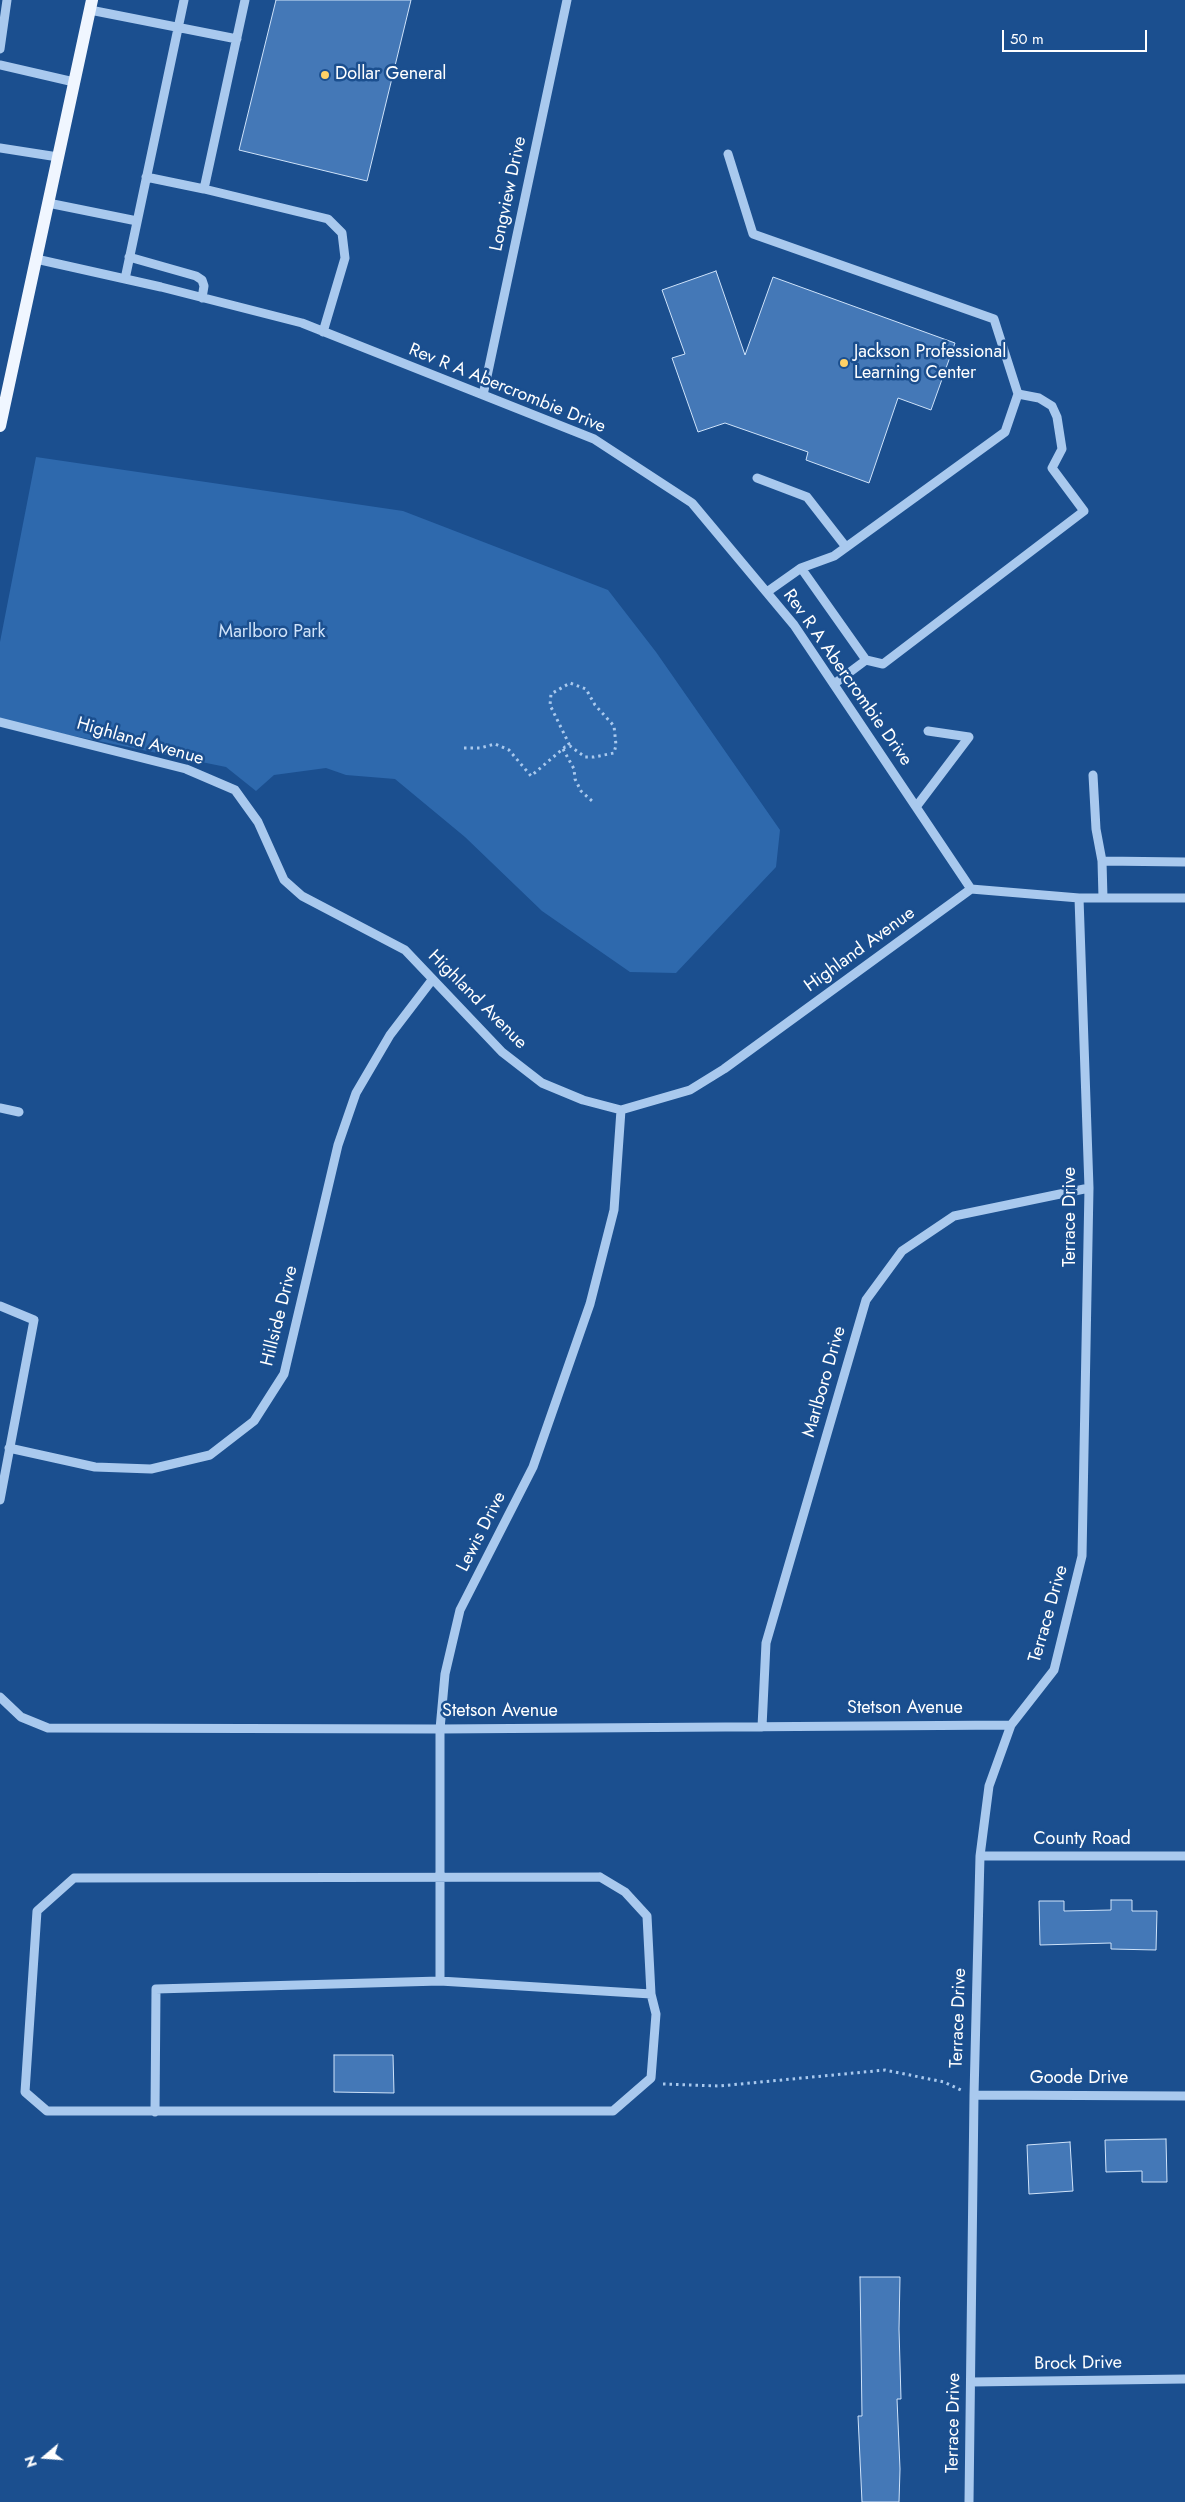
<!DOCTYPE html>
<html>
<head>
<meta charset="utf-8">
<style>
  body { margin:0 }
  #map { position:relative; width:1185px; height:2502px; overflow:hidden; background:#1b4f8f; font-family:Jost,sans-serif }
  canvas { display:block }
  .north { position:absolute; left:20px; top:2432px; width:50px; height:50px; -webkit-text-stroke:4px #1b4f8f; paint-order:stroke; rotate:252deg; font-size:14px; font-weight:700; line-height:20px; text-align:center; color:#fff }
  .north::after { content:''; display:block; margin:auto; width:18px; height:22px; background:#fff; clip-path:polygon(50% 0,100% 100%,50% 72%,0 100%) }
  .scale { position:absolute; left:1002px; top:30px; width:145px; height:22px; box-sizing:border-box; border:2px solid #fff; border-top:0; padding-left:6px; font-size:15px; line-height:18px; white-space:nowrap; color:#fff; -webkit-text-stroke:4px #1b4f8f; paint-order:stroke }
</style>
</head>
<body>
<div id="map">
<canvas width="1185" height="2502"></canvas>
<div class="north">N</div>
<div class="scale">50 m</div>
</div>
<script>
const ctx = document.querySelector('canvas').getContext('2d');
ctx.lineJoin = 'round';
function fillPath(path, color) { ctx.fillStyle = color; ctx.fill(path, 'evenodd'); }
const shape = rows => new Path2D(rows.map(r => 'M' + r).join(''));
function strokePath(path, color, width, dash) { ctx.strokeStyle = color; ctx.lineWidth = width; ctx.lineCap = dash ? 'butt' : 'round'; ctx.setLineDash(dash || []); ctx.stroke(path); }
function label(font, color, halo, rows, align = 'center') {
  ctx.font = font + ' Jost,sans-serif'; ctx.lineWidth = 5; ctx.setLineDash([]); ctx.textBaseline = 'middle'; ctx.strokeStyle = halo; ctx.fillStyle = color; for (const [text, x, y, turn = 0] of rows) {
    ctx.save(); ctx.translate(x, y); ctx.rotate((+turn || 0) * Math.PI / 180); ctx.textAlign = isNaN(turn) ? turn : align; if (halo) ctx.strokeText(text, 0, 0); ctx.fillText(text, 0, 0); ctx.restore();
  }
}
fillPath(shape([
  [36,457,403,511,608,590,656,652,780,830,776,867,676,973,630,972,542,911,465,837,395,779,346,775,326,768,274,775,256,791,226,767,0,721,0,642]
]), '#2e69ad');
const building = shape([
  [276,0,411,0,367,181,239,150,276,0],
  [716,271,745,355,773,277,955,343,931,410,898,398,869,483,806,460,808,452,725,423,698,432,672,358,685,354,662,290,716,271],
  [1111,1900,1132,1900,1132,1911,1157,1911,1156,1950,1111,1949,1111,1943,1040,1945,1039,1901,1064,1901,1064,1911,1111,1910,1111,1900],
  [334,2055,393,2055,394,2093,334,2092,334,2055],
  [1166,2139,1167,2182,1142,2182,1142,2171,1106,2172,1105,2140,1166,2139],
  [1070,2142,1073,2191,1029,2194,1027,2145,1070,2142],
  [860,2277,900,2277,899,2329,901,2399,897,2399,900,2469,899,2502,862,2502,858,2416,862,2416,860,2277]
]);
fillPath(building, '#4478b7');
strokePath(building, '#cfe3fa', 1);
strokePath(shape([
  [464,748,480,748,495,744,509,750,531,776,565,747,570,746,585,757,594,757,614,753,616,745,614,726,595,705,586,689,570,683,551,694,550,705,570,746],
  [563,749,574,769,575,779,581,791,592,801],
  [663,2084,719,2086,885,2070,944,2082,961,2090]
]), '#a9c9ee', 3, [2.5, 4]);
strokePath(shape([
  [245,0,204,189,328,219,342,233,345,258,323,332],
  [90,10,237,39],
  [0,49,7,0],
  [0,65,74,82],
  [0,148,58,157],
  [728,154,753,234,994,319,1018,394,1005,432,834,556,801,568,767,592],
  [146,177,204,189],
  [48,203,137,221],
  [129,257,196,276,202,280,204,286,202,298],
  [36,259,161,287,302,323,594,439,692,503,794,625,971,889,1079,898,1185,898],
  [125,279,184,0],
  [483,395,567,0],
  [757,478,807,497,846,547],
  [801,568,866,660],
  [834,684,866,660,883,664,1084,511,1052,468,1062,449,1057,417,1052,406,1039,398,1018,394],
  [0,722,186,769,235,790,258,822,284,880,302,896,405,950,502,1052,542,1083,583,1100,621,1110,690,1090,724,1069,971,889],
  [1093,775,1096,829,1102,861],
  [916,807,969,737,928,731],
  [1103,898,1102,861,1185,862],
  [0,1108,19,1112],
  [0,1306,34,1320,0,1500],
  [9,1448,95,1467,151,1469,210,1455,254,1421,284,1374,338,1145,356,1093,390,1035,432,980],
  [0,1697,21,1717,48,1728,440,1729,1011,1725],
  [762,1727,766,1643,866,1300,902,1251,954,1216,1089,1188],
  [980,1856,1185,1856],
  [600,1877,625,1892,647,1916,651,1994,656,2014,651,2078,613,2111,47,2111,25,2092,37,1911,74,1878,600,1877],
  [440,1981,440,1729,445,1674,460,1610,533,1467,590,1304,614,1210,621,1110],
  [974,2095,1185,2096],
  [155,2112,156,1989,440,1981,651,1994],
  [971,2382,1185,2379],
  [969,2502,974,2095,980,1856,989,1786,1011,1725,1054,1670,1082,1556,1089,1188,1079,898]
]), '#a9c9ee', 9);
strokePath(shape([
  [0,426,92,0]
]), '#f0f6ff', 12);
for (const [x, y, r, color] of [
  [325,75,5,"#ffd166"],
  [844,363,5,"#ffd166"]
]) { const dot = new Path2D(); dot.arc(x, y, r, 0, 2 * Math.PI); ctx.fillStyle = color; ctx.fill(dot); strokePath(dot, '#1b4f8f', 2); }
label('18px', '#fff', '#1b4f8f', [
  ["Dollar General",335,75],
  ["Jackson Professional",854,353],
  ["Learning Center",854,374]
], 'left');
label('18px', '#fff', '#1b4f8f', [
  ["Longview Drive",509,194,-78],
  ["Rev R A Abercrombie Drive",507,389,22],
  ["Rev R A Abercrombie Drive",847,678,55],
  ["Highland Avenue",140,742,16],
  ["Highland Avenue",860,950,-36],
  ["Highland Avenue",477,1000,45],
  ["Terrace Drive",1071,1217,-90],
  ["Hillside Drive",280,1316,-76],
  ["Marlboro Drive",825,1382,-74],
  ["Lewis Drive",482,1532,-63],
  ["Terrace Drive",1049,1614,-74],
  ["Stetson Avenue",905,1709],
  ["Stetson Avenue",500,1712],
  ["County Road",1082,1840],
  ["Terrace Drive",959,2018,-88],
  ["Goode Drive",1079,2079],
  ["Brock Drive",1078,2364,-1],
  ["Terrace Drive",954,2423,-89]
]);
label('18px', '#cfe3fa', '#1b4f8f', [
  ["Marlboro Park",272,633]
]);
</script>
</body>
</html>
